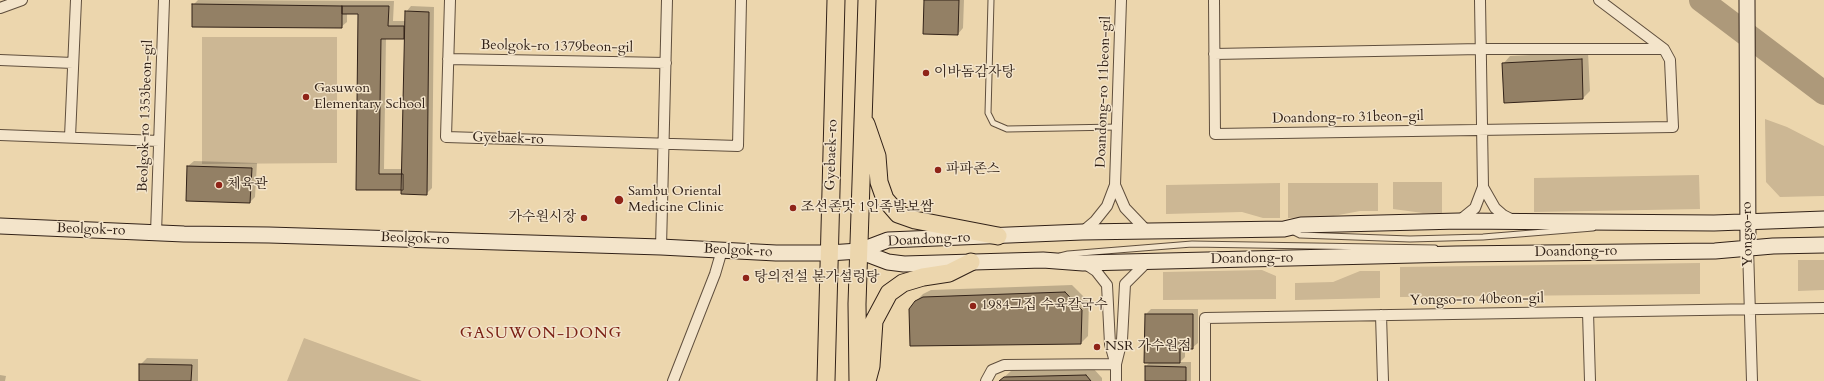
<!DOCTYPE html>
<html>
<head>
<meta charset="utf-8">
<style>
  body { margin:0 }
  canvas { display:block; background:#ecd6ad }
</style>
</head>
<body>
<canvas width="1824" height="381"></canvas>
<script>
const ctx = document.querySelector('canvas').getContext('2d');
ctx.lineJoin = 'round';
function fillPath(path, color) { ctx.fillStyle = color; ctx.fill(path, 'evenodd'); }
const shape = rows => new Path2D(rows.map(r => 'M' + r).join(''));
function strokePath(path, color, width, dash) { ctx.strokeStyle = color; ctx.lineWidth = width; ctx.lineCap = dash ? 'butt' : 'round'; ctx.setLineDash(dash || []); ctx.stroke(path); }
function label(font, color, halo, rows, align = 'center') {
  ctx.font = font + ' Cardo,"Noto Serif KR",serif'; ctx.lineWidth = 3; ctx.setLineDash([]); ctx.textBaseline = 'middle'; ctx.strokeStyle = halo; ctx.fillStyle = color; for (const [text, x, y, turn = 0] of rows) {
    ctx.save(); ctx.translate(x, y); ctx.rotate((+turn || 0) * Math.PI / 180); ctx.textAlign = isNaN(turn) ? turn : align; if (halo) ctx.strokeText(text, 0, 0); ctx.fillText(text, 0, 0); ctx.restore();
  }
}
fillPath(shape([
  [202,37,337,37,337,163,202,164],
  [1765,119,1787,127,1824,146,1824,196,1780,197,1766,182],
  [1699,175,1700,209,1534,212,1534,178],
  [1393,182,1442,182,1442,213,1423,213,1393,209],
  [1280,183,1280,218,1263,218,1242,212,1166,214,1166,185],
  [1288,183,1378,183,1378,211,1360,211,1328,217,1288,218],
  [1798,260,1824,260,1824,290,1798,291],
  [1700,263,1700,294,1400,297,1400,267],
  [1262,270,1276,276,1276,299,1163,300,1163,272],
  [1360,271,1380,271,1380,298,1295,300,1295,283,1333,282],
  [304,338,422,381,287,381]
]), '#ccb794');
fillPath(shape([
  [198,0,394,1,393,21,406,21,406,12,411,6,434,7,432,188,426,194,404,189,357,189,359,13,347,13,347,22,341,27,193,5],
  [386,38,405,38,404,169,384,169],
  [925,0,964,0,963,28,958,34],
  [1588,52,1590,91,1583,98,1505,102,1503,64,1510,56],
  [194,161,257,163,255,197,250,202,188,166],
  [1072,285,1089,302,1088,336,1081,343,911,345,916,301,923,294,931,290],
  [1151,309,1198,309,1198,343,1192,348,1185,348,1185,357,1180,362,1191,362,1191,381,1146,381,1146,366,1150,362,1146,314],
  [147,358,198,359,198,381,140,381,140,365],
  [1093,368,1102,378,1102,381,1000,381,1012,370],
  [0,375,6,376,5,381,0,381]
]), '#0003');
strokePath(shape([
  [1701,0,1824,93]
]), '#ad997a', 24);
const building = shape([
  [924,0,959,0,958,35,923,34,924,0],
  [192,4,342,6,342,28,192,27,192,4],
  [342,6,389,6,388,26,404,26,404,39,381,39,379,174,403,174,403,190,356,190,358,14,342,14,342,6],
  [405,11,429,12,427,195,401,194,405,11],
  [1582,59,1583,99,1504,103,1502,63,1582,59],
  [187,166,252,168,250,203,186,201,187,166],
  [1065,292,1082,310,1081,344,910,346,909,309,915,301,923,297,1065,292],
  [1145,314,1193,314,1193,349,1180,349,1180,363,1144,363,1145,314],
  [139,364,192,365,191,381,139,381,139,364],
  [1145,366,1186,367,1186,381,1145,381,1145,366],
  [1086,375,1091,381,999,381,1004,377,1086,375]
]);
fillPath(building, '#938065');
strokePath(building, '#322218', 1);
const lane = shape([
  [991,0,988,113,993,123,1007,129,1118,127],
  [1292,231,1300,235,1410,239,1483,237,1593,228],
  [1060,256,1068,254,1192,244,1435,248]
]);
const street = shape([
  [450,0,446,137,738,146,741,0],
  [1214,0,1215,134,1673,127,1670,60,1664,49,1599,0],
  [0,8,22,0],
  [1214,54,1481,49,1664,49],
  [448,59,666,63],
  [0,60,73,63],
  [0,135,159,141],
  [70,137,76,0],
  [1115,185,1125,208,1146,230],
  [1483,187,1495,208,1503,215,1513,220],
  [1459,221,1475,208,1483,187,1480,0],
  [1082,232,1095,221,1107,206,1115,185,1121,0],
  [156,233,164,0],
  [661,247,667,0],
  [1748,248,1752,381],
  [1084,263,1096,271,1107,285,1110,344,1115,362],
  [1588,312,1590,381],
  [1381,315,1383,381],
  [673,381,715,274,722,250],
  [986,381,992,370,1004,365,1116,364],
  [1116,381,1116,364,1122,340,1125,284,1148,261],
  [1205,381,1205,318,1824,308]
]);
const secondary = shape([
  [1747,0,1748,248],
  [0,226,184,234,269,235,661,247,776,253,829,253,859,251,888,240,1082,232,1284,229,1301,225,1459,221,1714,223,1824,219],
  [859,251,888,262,904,264,1043,260,1083,263,1456,254,1715,251,1773,246,1824,245]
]);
const primary = shape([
  [866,124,877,156,879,182,885,199,898,214,915,220,998,236],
  [826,381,836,0],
  [858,381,857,304,867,0],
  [867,381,871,366,874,321,889,293,903,283,923,277,949,273,971,262]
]);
strokePath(lane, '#604f3d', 7);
strokePath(street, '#604f3d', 12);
strokePath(secondary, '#322218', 17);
strokePath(primary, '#322218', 19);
strokePath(lane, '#f3e4ca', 5);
strokePath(street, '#f3e4ca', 10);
strokePath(secondary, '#f3e4ca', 15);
strokePath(primary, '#ecd6ad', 17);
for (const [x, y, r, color] of [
  [926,73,4,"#8f2418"],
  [306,97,4,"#8f2418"],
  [938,170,4,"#8f2418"],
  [219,185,4,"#8f2418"],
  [619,200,5,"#8f2418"],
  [793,208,4,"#8f2418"],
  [584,218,4,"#8f2418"],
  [746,278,4,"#8f2418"],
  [973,306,4,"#8f2418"],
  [1097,347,4,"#8f2418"]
]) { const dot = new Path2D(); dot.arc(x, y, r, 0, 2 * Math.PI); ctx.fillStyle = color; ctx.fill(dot); strokePath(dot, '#f3e4ca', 1.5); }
label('14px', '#322218', '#f3e4ca', [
  ["Beolgok-ro 1379beon-gil",557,47,1],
  ["Doandong-ro 11beon-gil",1104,92,-88],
  ["Beolgok-ro 1353beon-gil",146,116,-88],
  ["Doandong-ro 31beon-gil",1348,118,-1],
  ["Gyebaek-ro",508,139,2],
  ["Gyebaek-ro",832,155,-88],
  ["Beolgok-ro",91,230,2],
  ["Yongso-ro",1748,234,-91],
  ["Beolgok-ro",415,239,2],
  ["Doandong-ro",929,240,-3],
  ["Beolgok-ro",738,251,3],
  ["Doandong-ro",1576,252,-1],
  ["Doandong-ro",1252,259,-1],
  ["Yongso-ro 40beon-gil",1477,300,-1]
]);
label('14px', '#322218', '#f3e4ca', [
  ["이바돔감자탕",934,73],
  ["Gasuwon",314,89],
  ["Elementary School",314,105],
  ["파파존스",946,170],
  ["체육관",227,185],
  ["Sambu Oriental",628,192],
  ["Medicine Clinic",628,208],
  ["조선존맛 1인족발보쌈",801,208],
  ["가수원시장",576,218,"right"],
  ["탕의전설 본가설렁탕",754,278],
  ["1984그집 수육칼국수",981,306],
  ["NSR 가수원점",1105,347]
], 'left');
ctx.letterSpacing = '1px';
label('16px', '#7a1f14', '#f3e4ca', [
  ["GASUWON-DONG",541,334]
]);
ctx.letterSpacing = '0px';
</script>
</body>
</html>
